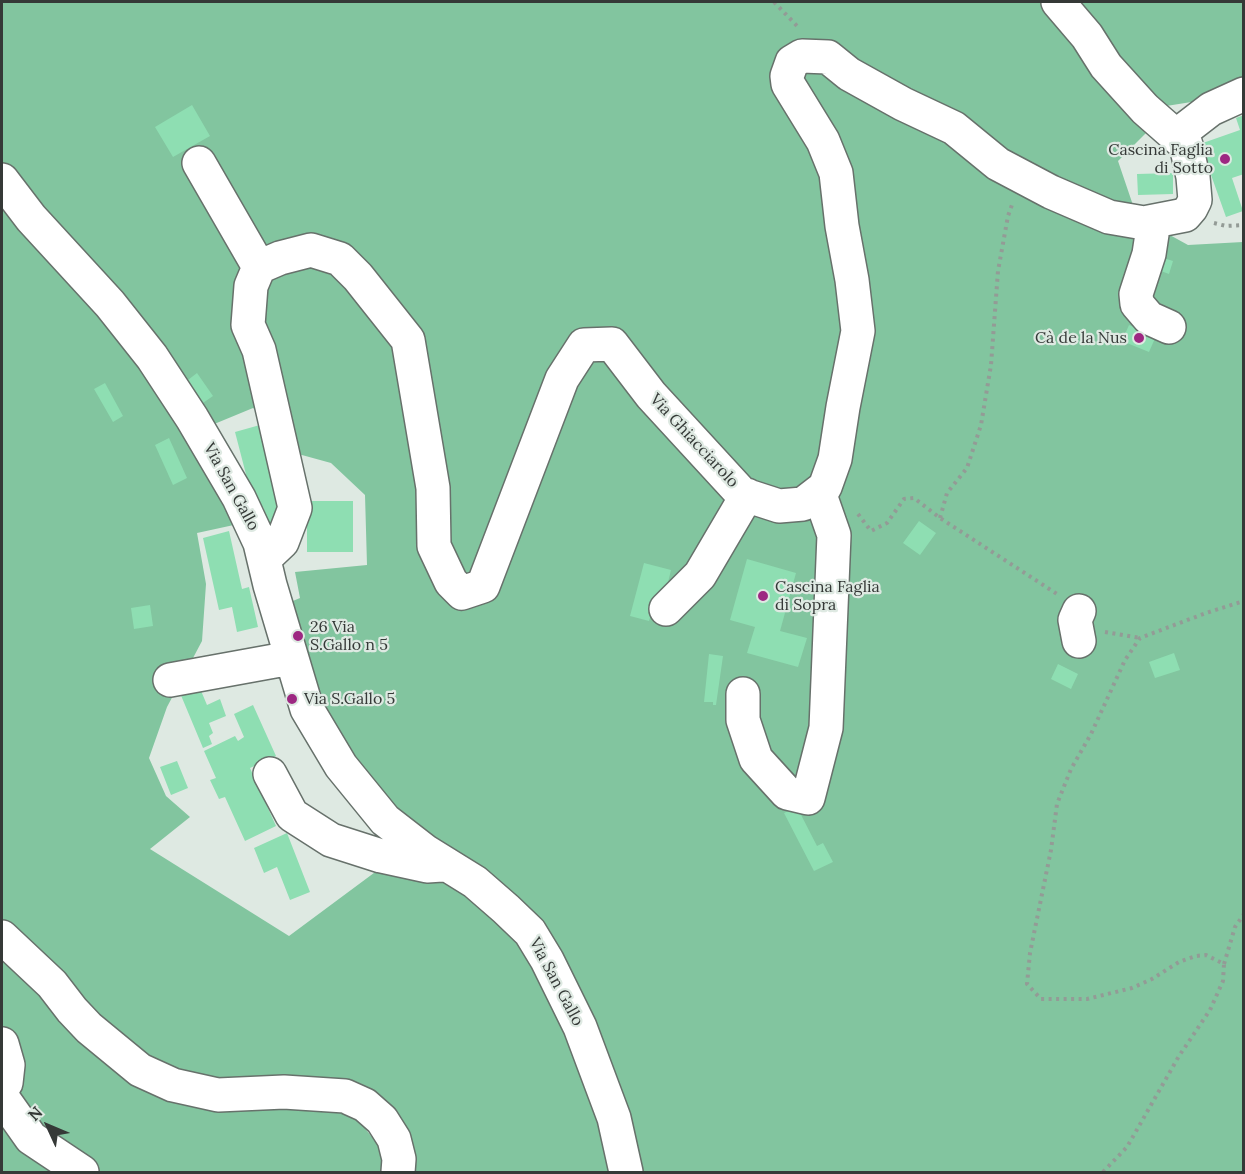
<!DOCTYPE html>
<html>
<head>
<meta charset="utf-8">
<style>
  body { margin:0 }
  #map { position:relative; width:1245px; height:1174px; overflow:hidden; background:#dee9e2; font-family:Lora,serif }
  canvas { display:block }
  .frame { position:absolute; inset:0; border:3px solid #353937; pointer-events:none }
  .north { position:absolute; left:18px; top:1096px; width:60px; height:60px; -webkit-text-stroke:4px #dee9e2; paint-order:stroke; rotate:314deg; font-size:16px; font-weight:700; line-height:24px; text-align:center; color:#353937 }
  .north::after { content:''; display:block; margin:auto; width:21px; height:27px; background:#353937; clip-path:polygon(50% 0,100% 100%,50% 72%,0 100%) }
</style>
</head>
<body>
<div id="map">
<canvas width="1245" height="1174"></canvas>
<div class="frame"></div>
<div class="north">N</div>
</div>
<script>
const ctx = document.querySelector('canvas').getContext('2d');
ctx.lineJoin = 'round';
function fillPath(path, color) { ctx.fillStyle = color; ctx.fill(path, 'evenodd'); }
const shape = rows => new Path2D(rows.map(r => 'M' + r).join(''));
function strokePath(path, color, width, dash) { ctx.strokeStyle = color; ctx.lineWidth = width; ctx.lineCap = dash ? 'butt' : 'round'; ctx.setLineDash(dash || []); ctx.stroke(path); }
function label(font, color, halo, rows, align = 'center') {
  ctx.font = font + ' Lora,serif'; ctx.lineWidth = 4.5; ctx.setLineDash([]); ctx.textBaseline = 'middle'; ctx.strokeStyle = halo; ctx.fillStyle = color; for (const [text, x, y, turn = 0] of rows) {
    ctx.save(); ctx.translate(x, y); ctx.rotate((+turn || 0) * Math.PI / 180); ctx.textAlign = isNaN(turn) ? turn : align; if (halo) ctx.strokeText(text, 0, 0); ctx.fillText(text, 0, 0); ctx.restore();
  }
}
fillPath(shape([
  [2,2,1243,2,1243,88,1229,96,1160,107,1151,128,1118,161,1137,217,1188,245,1243,242,1243,1172,632,1172,593,1022,459,858,422,828,398,818,354,758,325,712,288,603,300,598,295,572,367,565,365,495,331,463,291,452,274,422,253,408,207,427,70,254,2,163],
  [2,197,137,342,243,523,197,533,206,584,202,641,167,707,149,758,166,796,190,817,150,849,289,936,382,867,432,874,474,901,505,923,540,977,594,1102,612,1172,409,1172,391,1114,220,1081,133,1077,323,1104,356,1117,379,1146,384,1167,384,1172,2,1172]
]), '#82c59f');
fillPath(shape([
  [192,105,210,136,173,157,155,127],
  [1244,115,1244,174,1232,178,1243,211,1226,217,1200,144,1240,130,1236,118],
  [1173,173,1173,194,1138,195,1137,174],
  [1154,255,1173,261,1169,274,1150,267],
  [1129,325,1156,336,1149,352,1122,341],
  [197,373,213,396,200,405,184,383],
  [105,383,123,416,113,422,94,389],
  [267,423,282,519,269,523,263,507,255,509,235,432],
  [169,438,187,478,173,485,155,445],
  [307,501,353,501,353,552,307,552],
  [919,521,936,533,920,555,903,543],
  [229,531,242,589,249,587,258,627,237,632,232,607,219,610,203,538],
  [747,559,796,573,780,631,807,638,798,667,747,653,755,627,730,620],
  [644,563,671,570,663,603,655,601,649,621,630,616],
  [150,605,153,626,134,629,131,608],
  [1174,653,1180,670,1155,678,1149,662],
  [709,654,723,656,716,705,713,705,713,702,704,702],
  [1058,664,1078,674,1071,689,1051,679],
  [199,686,207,705,220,699,226,716,209,723,213,733,209,736,212,744,203,748,180,693],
  [253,705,276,756,250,768,276,826,245,841,225,797,219,799,210,780,216,778,204,751,235,736,238,741,244,737,234,714],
  [177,761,188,788,171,795,160,767],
  [797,807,817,846,823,843,833,862,814,871,784,813],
  [287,833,310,892,290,900,277,867,264,873,254,848]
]), '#8edeb2');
const minor = shape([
  [1176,136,1211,109,1244,94],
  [199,163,259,267],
  [2,180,31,218,110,304,152,357,192,418,239,498,260,543,270,585,307,709,341,766,385,820,425,851,475,882,506,909,530,932,547,960,580,1027,614,1118,626,1172],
  [1154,221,1149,254,1136,294,1137,304,1149,318,1169,327],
  [264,559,282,542,295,508,259,350,248,325,251,286,259,267,280,258,311,250,340,259,358,277,408,340,433,488,434,546,451,582,462,593,483,586,562,379,584,345,612,344,651,395,742,494,779,506,803,504,825,487,835,459,843,407,858,331,852,280,842,226,836,173,823,141,788,84,787,76,792,62,802,56,828,57,849,74,903,104,954,128,998,164,1051,192,1109,217,1144,223,1185,215,1191,208,1195,200,1193,177,1186,145,1145,109,1106,66,1087,36,1058,2],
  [666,609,700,575,747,495],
  [1079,641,1075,620,1079,611],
  [170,680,291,658],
  [743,694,743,720,756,759,787,793,808,798,826,728,834,535,819,492],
  [270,774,292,815,331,840,381,856,427,866,442,865],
  [2,937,52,984,72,1010,89,1028,140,1070,173,1085,218,1095,284,1092,345,1096,365,1105,382,1120,394,1139,399,1159,398,1172],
  [2,1044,8,1065,6,1083,2,1088],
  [2,1097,31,1138,82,1172]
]);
strokePath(minor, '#67716b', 36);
strokePath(shape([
  [774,2,800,29],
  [1214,223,1226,226,1244,225],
  [858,514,871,531,887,523,904,499,914,498,940,518,1057,594],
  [940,518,947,493,967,468,981,425,991,365,998,271,1008,216,1013,202],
  [1105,632,1140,638],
  [1224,964,1235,927,1244,914],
  [1103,1172,1127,1147,1179,1056,1210,1010,1223,981,1224,964,1206,955,1196,956,1179,962,1152,979,1132,988,1087,999,1041,999,1027,984,1030,953,1051,850,1057,804,1071,769,1091,734,1125,660,1140,638,1206,613,1244,601]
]), '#939b96', 4, [3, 4.5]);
strokePath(minor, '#fff', 33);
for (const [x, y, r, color] of [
  [1225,159,6,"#9d2882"],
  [1139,338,6,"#9d2882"],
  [763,596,6,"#9d2882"],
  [298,636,6,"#9d2882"],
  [292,699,6,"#9d2882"]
]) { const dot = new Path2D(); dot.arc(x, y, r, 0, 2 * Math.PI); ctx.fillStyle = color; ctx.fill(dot); strokePath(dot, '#dee9e2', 2); }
label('16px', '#353937', '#dee9e2', [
  ["Cascina Faglia",1213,150,"right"],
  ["di Sotto",1213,168,"right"],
  ["Cà de la Nus",1127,338,"right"],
  ["Cascina Faglia",775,587],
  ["di Sopra",775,605],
  ["26 Via",310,627],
  ["S.Gallo n 5",310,645],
  ["Via S.Gallo 5",304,699]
], 'left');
label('16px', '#353937', '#dee9e2', [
  ["Via Ghiacciarolo",694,441,47],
  ["Via San Gallo",231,487,61],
  ["Via San Gallo",556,982,62]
]);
</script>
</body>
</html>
